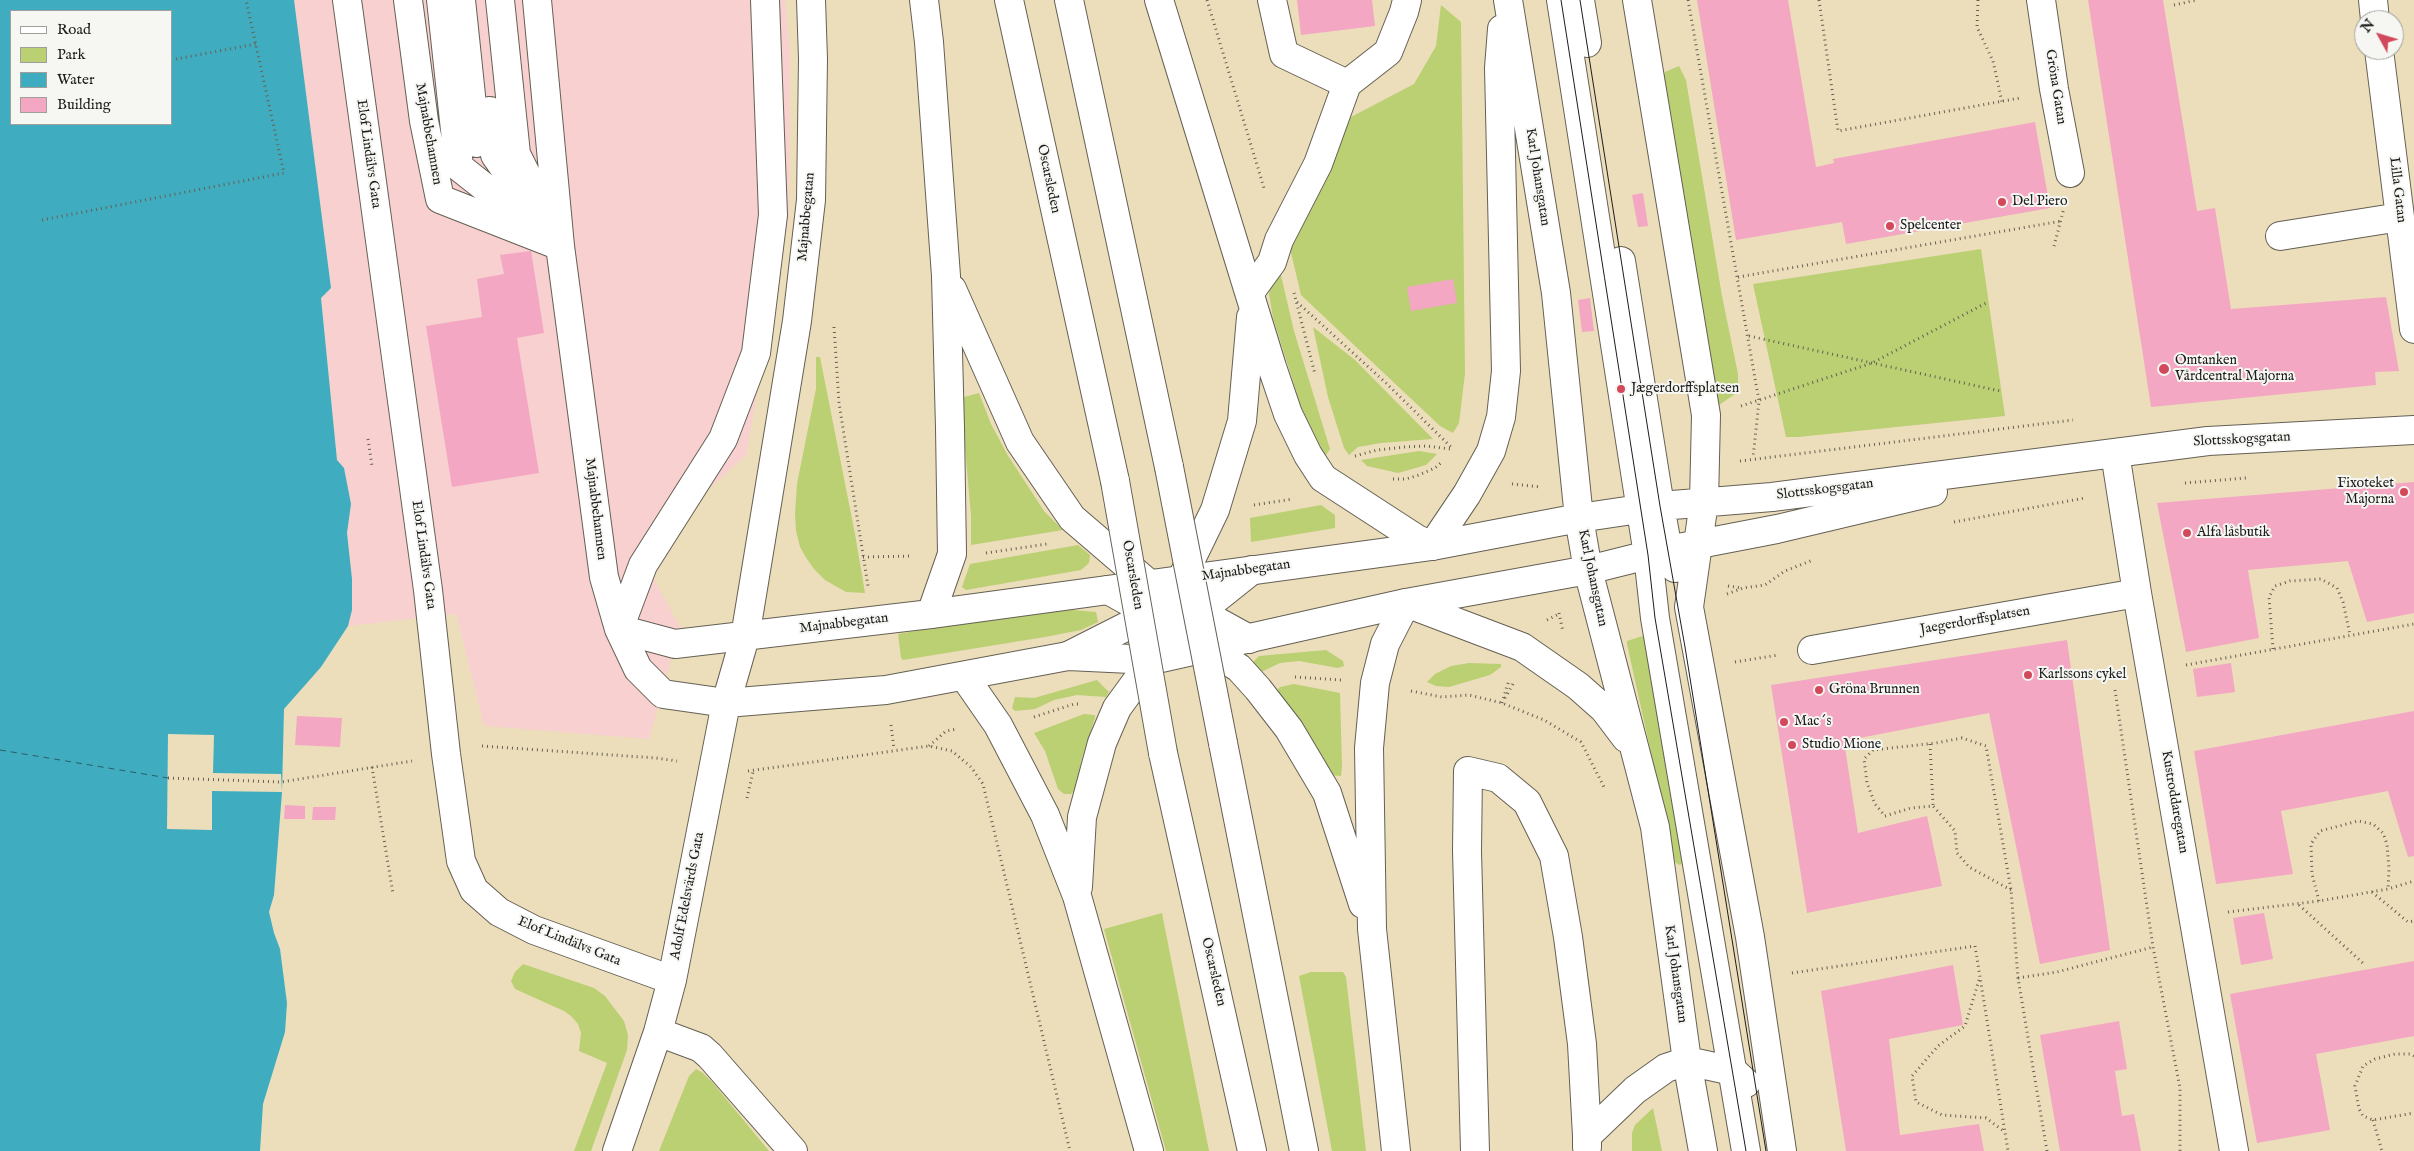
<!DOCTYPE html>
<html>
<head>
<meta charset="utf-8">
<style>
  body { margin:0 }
  #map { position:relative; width:2414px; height:1151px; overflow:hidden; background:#ecdebb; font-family:"IM FELL English",serif }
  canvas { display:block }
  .legend { position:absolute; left:10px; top:10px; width:162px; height:115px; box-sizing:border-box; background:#f6f6f2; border:1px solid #9f9f9c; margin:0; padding:6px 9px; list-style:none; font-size:15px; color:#1c1c1c }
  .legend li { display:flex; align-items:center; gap:10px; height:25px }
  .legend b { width:25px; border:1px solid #9f9f9c }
  .north { position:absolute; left:2354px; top:10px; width:50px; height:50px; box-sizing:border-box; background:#f6f6f2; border:1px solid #9f9f9c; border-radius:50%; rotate:309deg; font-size:14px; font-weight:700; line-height:20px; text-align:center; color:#1c1c1c }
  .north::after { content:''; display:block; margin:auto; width:18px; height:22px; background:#d1495b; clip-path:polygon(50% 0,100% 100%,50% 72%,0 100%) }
</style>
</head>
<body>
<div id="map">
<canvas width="2414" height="1151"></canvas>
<ul class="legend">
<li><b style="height:6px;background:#fff"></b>Road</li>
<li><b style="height:14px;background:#bbcf73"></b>Park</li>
<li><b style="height:14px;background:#40acbf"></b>Water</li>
<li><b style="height:14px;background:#f3a7c3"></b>Building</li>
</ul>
<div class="north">N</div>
</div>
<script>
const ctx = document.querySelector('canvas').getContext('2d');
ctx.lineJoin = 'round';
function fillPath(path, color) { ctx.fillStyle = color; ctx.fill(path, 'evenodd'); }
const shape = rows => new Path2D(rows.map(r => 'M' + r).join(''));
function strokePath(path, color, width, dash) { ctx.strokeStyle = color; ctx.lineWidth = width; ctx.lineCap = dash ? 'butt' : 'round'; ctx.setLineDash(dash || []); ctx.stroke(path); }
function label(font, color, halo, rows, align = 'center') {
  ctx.font = font + ' "IM FELL English",serif'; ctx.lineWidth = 4; ctx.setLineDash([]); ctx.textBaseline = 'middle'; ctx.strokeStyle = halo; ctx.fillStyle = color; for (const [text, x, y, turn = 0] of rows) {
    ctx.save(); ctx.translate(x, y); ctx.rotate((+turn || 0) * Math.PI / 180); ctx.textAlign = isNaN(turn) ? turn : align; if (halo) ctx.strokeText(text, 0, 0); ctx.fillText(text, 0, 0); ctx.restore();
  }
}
fillPath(shape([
  [294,0,785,0,790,52,789,217,746,455,687,509,650,572,680,627,649,739,484,726,456,614,348,626,352,610,352,579,347,533,351,504,344,469,337,460,321,298,331,288]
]), '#f7d0cf');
fillPath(shape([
  [1441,5,1461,22,1465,373,1459,423,1453,433,1440,426,1301,295,1289,244,1351,117,1414,84,1436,46],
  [1679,66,1686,80,1722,296,1738,374,1738,392,1719,405,1664,76,1665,72],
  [1981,249,2005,416,1798,437,1786,437,1753,284],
  [1279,267,1294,331,1330,449,1326,455,1317,447,1306,423,1273,318,1269,294,1271,281],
  [1313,327,1355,360,1433,439,1381,443,1358,447,1349,455,1344,448,1328,397],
  [816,357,820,357,855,534,865,593,846,592,825,580,814,569,805,556,800,547,796,531,795,514,797,484,816,389],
  [979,393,991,424,1007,454,1044,511,1063,530,971,545,971,516,961,401,964,397],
  [1419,451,1437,454,1426,465,1398,473,1367,466,1361,460],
  [1321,505,1335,515,1335,528,1251,542,1250,518],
  [1078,545,1090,555,1089,563,1081,570,966,590,962,587,970,564],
  [1063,609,1096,612,1098,622,1081,630,1045,637,903,660,901,658,898,634,1020,613],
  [1649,634,1685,863,1679,865,1675,862,1627,644,1627,641],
  [1326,650,1343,661,1344,666,1338,668,1299,661,1280,663,1255,675,1250,665,1259,656],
  [1469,663,1501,664,1501,667,1490,675,1449,687,1436,686,1427,682,1435,674,1451,666],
  [1097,680,1109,692,1106,697,1077,695,1054,700,1035,709,1015,711,1012,708,1015,697,1034,698],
  [1294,684,1340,693,1342,767,1341,776,1329,775,1272,696,1280,687],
  [1084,714,1095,715,1095,718,1082,758,1076,789,1071,794,1064,794,1058,789,1045,751,1034,733],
  [1162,913,1194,1076,1209,1151,1166,1151,1104,929],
  [523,964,594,988,605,996,624,1021,628,1035,627,1050,591,1151,574,1151,607,1063,579,1051,581,1033,578,1024,571,1016,564,1011,515,989,511,981,515,972],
  [1311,972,1343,972,1346,977,1366,1151,1332,1151,1299,976],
  [696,1069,703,1073,713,1083,769,1151,659,1151,689,1076],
  [1653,1108,1662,1151,1632,1151,1632,1133,1635,1125]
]), '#bbcf73');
fillPath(shape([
  [0,0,294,0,331,288,321,298,337,460,344,468,351,504,347,533,352,579,352,610,348,626,321,667,284,709,282,792,274,895,269,912,274,933,280,949,287,1003,285,1032,263,1104,260,1151,0,1151],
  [11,11,171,11,171,124,11,124]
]), '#40acbf');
fillPath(shape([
  [168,734,214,735,213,773,281,774,282,792,212,791,212,830,167,829]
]), '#ecdebb');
strokePath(shape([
  [0,750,168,778]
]), '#2c5d65', 1, [6, 5]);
fillPath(shape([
  [1297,0,1372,0,1375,26,1301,35],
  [1697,0,1788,0,1816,167,1834,163,1833,159,2035,122,2050,208,1846,244,1842,222,1736,240],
  [2088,0,2163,0,2197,211,2215,208,2231,309,2386,297,2399,371,2375,372,2376,385,2151,407],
  [1643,193,1648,226,1638,227,1632,195],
  [531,251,544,333,517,338,539,473,452,487,426,326,482,317,477,279,504,274,500,255],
  [1453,279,1457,303,1411,311,1407,287],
  [1590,298,1594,331,1582,332,1578,300],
  [2414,482,2414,613,2367,622,2348,561,2248,570,2259,638,2186,652,2157,503],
  [2067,640,2110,950,2040,964,1989,713,1844,741,1858,833,1927,816,1942,886,1807,913,1771,685],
  [2231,663,2235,692,2197,697,2193,669],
  [2414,711,2414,856,2408,857,2388,791,2281,811,2293,874,2216,884,2194,751],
  [297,716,342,718,340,747,295,745],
  [285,805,305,806,305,819,284,819],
  [313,807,336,807,335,820,312,820],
  [2264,913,2273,959,2241,965,2233,918],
  [2414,961,2414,1036,2316,1054,2330,1130,2257,1143,2230,994],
  [1953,965,1963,1025,1889,1039,1900,1135,1979,1124,1984,1151,1846,1151,1821,991],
  [2119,1021,2127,1069,2115,1071,2122,1116,2134,1114,2141,1151,2060,1151,2040,1035]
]), '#f3a7c3');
const minor = shape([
  [347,0,428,590,446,754,461,861,474,890,499,912,534,930,672,980],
  [408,0,424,121,440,199,560,246],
  [441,0,459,167,535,227],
  [461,0,476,143],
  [500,0,516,154,532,186],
  [537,0,560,246,604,577,619,629,638,669,663,694,726,703,886,690,1068,656,1152,660,1406,603,1588,570,1668,550,1777,529,1933,492],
  [765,0,773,215,756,353,723,439,643,565,619,629,675,644,931,614,1432,546,1579,518,1660,506,1772,497,2208,441,2414,430],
  [1272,0,1284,54,1347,84],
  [1508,0,1556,293,1579,518,1588,570,1655,827,1687,1061,1703,1151],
  [1561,0,1648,555,1655,618,1746,1151],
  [1580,0,1587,43],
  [1637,0,1706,415,1704,502,1689,607,1750,937,1782,1151],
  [2041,0,2054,89,2070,173],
  [2373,0,2375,20],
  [2379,50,2414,329],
  [490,111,495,155,543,223],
  [2280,236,2400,217],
  [1621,261,1660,506,1668,550,1675,568],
  [1251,291,1272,262,1279,240,1318,164,1347,84,1388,52,1404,12,1407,0],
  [2115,453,2137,593,2234,1151],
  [1432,546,1467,494,1491,451,1501,417,1506,371,1499,68,1502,29],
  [1406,603,1522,647,1578,686,1604,709,1626,738],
  [1812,650,2137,593],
  [658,1032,701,1048,710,1056,793,1151],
  [1587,1147,1587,1136,1635,1090,1666,1068,1687,1061,1733,1071,1746,1083],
  [617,1151,658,1032,672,980,726,703,745,637,797,321,811,200,813,59,811,0],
  [1475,1151,1467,851,1468,771,1498,778,1527,802,1554,856,1568,937,1582,1044,1587,1136]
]);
const highway = shape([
  [924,0,929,42,946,276,950,428,952,554,931,614],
  [1009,0,1115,481],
  [1069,0,1169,467],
  [1159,0,1272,367,1288,414,1308,455,1323,478,1417,539,1432,546],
  [952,289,1020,442,1072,518,1149,584,1249,639],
  [1108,590,1178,629,1239,668,1258,689,1289,729,1327,793,1363,904],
  [1068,656,1151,614,1181,580,1215,510,1242,421,1251,317],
  [964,676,998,725,1045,815,1077,896,1149,1151],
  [1223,743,1304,1151],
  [1163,753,1252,1151],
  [1078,887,1082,817,1102,743,1117,708,1152,660,1178,629,1252,570],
  [1396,1151,1372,929,1369,748,1375,683,1385,644,1406,603]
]);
strokePath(minor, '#656054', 30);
strokePath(highway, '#656054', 30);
strokePath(shape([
  [1207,0,1264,188],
  [1688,0,1759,401,1753,458],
  [1819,0,1838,131,2020,98],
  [1978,0,1977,27,1993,61,2002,102],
  [2174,5,2197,0],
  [171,60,256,44],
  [42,220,284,173,246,0],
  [2054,246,2064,208],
  [1738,277,2062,221],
  [1294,293,1315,374],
  [1297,302,1386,383,1453,449],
  [834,327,839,403,868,586],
  [1749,336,2000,391],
  [1741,406,1872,363,1988,302],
  [368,439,372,466],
  [1355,456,1377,450,1405,447,1427,446,1450,449],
  [1740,461,2073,420],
  [1393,479,1406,479,1419,475,1435,468,1442,462],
  [2185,483,2246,478],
  [1512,484,1541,487],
  [1254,505,1293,499],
  [1954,522,2085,498],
  [986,553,1047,544],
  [863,557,913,556],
  [1728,586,1742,588],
  [1727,594,1743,588,1765,585,1785,571,1813,560],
  [1559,613,1563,632],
  [1547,620,1559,614],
  [2273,649,2269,597,2275,586,2290,581,2321,579,2337,588,2343,602,2350,635],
  [1735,662,1778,655],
  [2186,665,2414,624],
  [1295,677,1341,680],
  [2115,690,2153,947,2180,1088,2180,1151],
  [1411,691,1442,697,1469,695,1502,703,1544,720,1581,742,1605,789],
  [1505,698,1513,684],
  [1502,703,1509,680],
  [1034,717,1074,704,1081,704],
  [891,725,894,749],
  [1930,744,1933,805],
  [482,746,656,758,677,761],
  [929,746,946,731,957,729],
  [372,767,393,894],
  [748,771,929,746,952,751,971,767,983,784,1070,1151],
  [168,778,281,782,412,761],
  [747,798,753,772],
  [2011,890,1969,867,1957,853,1955,831,1933,806,1911,808,1885,816,1875,804,1867,783,1864,759,1873,750,1936,743,1962,738,1986,746,2011,890,2018,978,2047,1151],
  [2372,892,2408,922,2414,921],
  [2319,901,2312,874,2311,844,2320,831,2358,821,2373,824,2383,833,2387,844,2389,869,2388,889],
  [2299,905,2365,965],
  [2228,912,2319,901,2388,889,2414,881],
  [1792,973,1975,946,2008,1151],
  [2018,978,2057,972,2153,947],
  [1979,980,1965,1026,1938,1046,1912,1076,1916,1102,1942,1115,1986,1118,2005,1132],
  [2414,1056,2411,1054,2395,1054,2375,1059,2363,1066,2355,1086,2359,1109,2363,1116,2373,1120,2414,1113],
  [2373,1120,2382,1151]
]), '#656054', 3, [1, 4]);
strokePath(minor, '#fff', 28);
strokePath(highway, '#fff', 28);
strokePath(shape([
  [1561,0,1648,555,1655,618,1746,1151],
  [1580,0,1660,506,1685,647,1766,1151]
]), '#1c1c1c', 1);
const highwayBridge = shape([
  [1169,467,1223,743],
  [1115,481,1163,753]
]);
strokePath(highwayBridge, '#656054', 30, []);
strokePath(highwayBridge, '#fff', 28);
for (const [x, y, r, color] of [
  [2002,202,5,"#d1495b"],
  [1890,226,5,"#d1495b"],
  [2164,369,6,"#d1495b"],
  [1621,389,5,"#d1495b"],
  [2404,492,5,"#d1495b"],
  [2187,533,5,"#d1495b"],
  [2028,675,5,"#d1495b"],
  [1819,690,5,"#d1495b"],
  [1784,722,5,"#d1495b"],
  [1792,745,5,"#d1495b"]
]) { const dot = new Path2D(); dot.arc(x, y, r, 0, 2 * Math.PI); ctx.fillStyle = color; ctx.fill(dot); strokePath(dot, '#f6f6f2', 2); }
label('14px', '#1c1c1c', '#f6f6f2', [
  ["Gröna Gatan",2055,87,81],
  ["Majnabbehamnen",428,134,80],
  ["Elof Lindälvs Gata",368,154,82],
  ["Karl Johansgatan",1537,177,81],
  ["Oscarsleden",1048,179,78],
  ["Lilla Gatan",2397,190,83],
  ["Majnabbegatan",807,217,-85],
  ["Slottsskogsgatan",2242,440,-3],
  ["Slottsskogsgatan",1825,490,-7],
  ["Majnabbehamnen",595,509,83],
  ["Elof Lindälvs Gata",423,555,82],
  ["Majnabbegatan",1246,571,-8],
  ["Oscarsleden",1132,575,80],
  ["Karl Johansgatan",1592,578,78],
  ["Jaegerdorffsplatsen",1975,621,-10],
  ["Majnabbegatan",844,624,-7],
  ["Kustroddaregatan",2174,802,80],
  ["Adolf Edelsvärds Gata",688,896,-79],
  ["Elof Lindälvs Gata",569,942,22],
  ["Oscarsleden",1213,972,77],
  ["Karl Johansgatan",1675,974,82]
]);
label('14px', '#1c1c1c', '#f6f6f2', [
  ["Del Piero",2012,202],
  ["Spelcenter",1900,226],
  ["Omtanken",2175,361],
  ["Vårdcentral Majorna",2175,377],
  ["Jægerdorffsplatsen",1631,389],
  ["Fixoteket",2394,484,"right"],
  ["Majorna",2394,500,"right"],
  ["Alfa låsbutik",2197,533],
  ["Karlssons cykel",2038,675],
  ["Gröna Brunnen",1829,690],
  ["Mac´s",1794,722],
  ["Studio Mione",1802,745]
], 'left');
</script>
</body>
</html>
